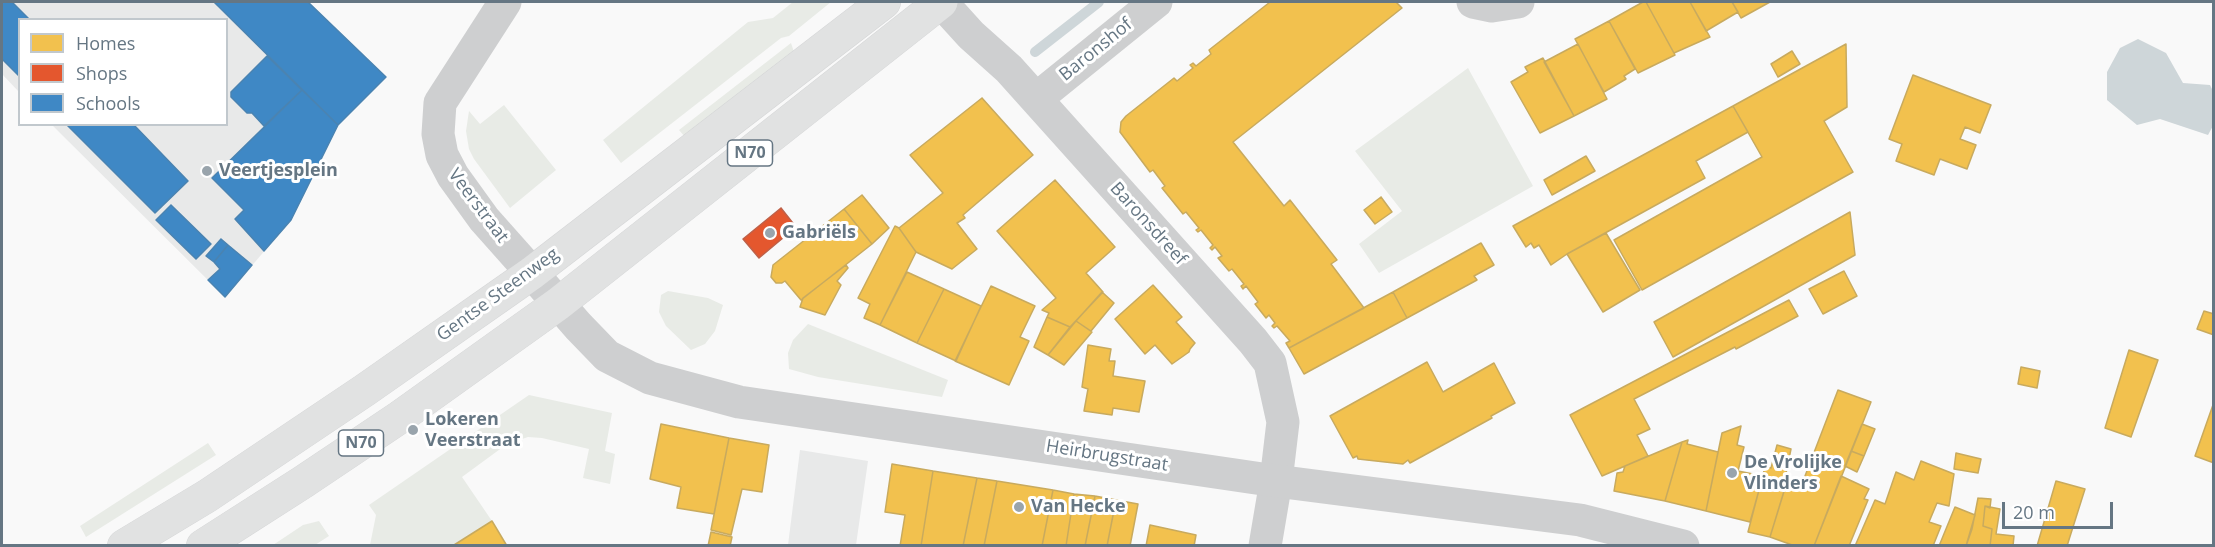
<!DOCTYPE html>
<html>
<head>
<meta charset="utf-8">
<style>
  body { margin:0 }
  #map { position:relative; width:2215px; height:547px; overflow:hidden; background:#f9f9f9; font-family:"Open Sans",sans-serif }
  canvas { display:block }
  .frame { position:absolute; inset:0; border:3px solid #657683; pointer-events:none }
  .legend { position:absolute; left:18px; top:18px; width:210px; height:108px; box-sizing:border-box; background:#fff; border:2px solid #c1c8cd; margin:0; padding:8px 10px; list-style:none; font-size:18px; color:#657683 }
  .legend li { display:flex; align-items:center; gap:12px; height:30px }
  .legend b { width:30px; border:2px solid #c1c8cd }
  .scale { position:absolute; left:2002px; top:502px; width:111px; height:27px; box-sizing:border-box; border:3px solid #657683; border-top:0; padding-left:8px; font-size:18px; line-height:21px; white-space:nowrap; color:#657683; -webkit-text-stroke:4px #fff; paint-order:stroke }
</style>
</head>
<body>
<div id="map">
<canvas width="2215" height="547"></canvas>
<div class="frame"></div>
<ul class="legend">
<li><b style="height:16px;background:#f2c14e"></b>Homes</li>
<li><b style="height:16px;background:#e4572e"></b>Shops</li>
<li><b style="height:16px;background:#3f88c5"></b>Schools</li>
</ul>
<div class="scale">20 m</div>
</div>
<script>
const ctx = document.querySelector('canvas').getContext('2d');
ctx.lineJoin = 'round';
function fillPath(path, color) { ctx.fillStyle = color; ctx.fill(path, 'evenodd'); }
const shape = rows => new Path2D(rows.map(r => 'M' + r).join(''));
function strokePath(path, color, width, dash) { ctx.strokeStyle = color; ctx.lineWidth = width; ctx.lineCap = dash ? 'butt' : 'round'; ctx.setLineDash(dash || []); ctx.stroke(path); }
function label(font, color, halo, rows, align = 'center') {
  ctx.font = font + ' "Open Sans",sans-serif'; ctx.lineWidth = 6; ctx.setLineDash([]); ctx.textBaseline = 'middle'; ctx.strokeStyle = halo; ctx.fillStyle = color; for (const [text, x, y, turn = 0] of rows) {
    ctx.save(); ctx.translate(x, y); ctx.rotate((+turn || 0) * Math.PI / 180); ctx.textAlign = isNaN(turn) ? turn : align; if (halo) ctx.strokeText(text, 0, 0); ctx.fillText(text, 0, 0); ctx.restore();
  }
}
fillPath(shape([
  [2,2,309,2,386,77,338,125,291,220,225,297,52,125,226,124,226,20,20,20,19,92,2,74],
  [800,450,868,461,856,545,788,545]
]), '#e8e9e9');
fillPath(shape([
  [793,2,831,2,789,36,781,38,621,163,603,140,748,22,773,18],
  [791,43,794,52,685,137,679,130],
  [1468,68,1533,186,1379,273,1359,244,1402,211,1355,151],
  [504,105,556,170,510,208,474,159,469,149,466,131,469,111,480,124],
  [668,291,708,298,723,305,715,331,705,344,691,350,666,326,659,312,661,295],
  [808,324,948,380,942,397,818,377,789,369,788,353,793,340],
  [529,395,612,413,605,451,615,454,610,484,583,478,589,449,542,438,528,437,507,444,462,477,492,521,454,545,370,545,376,515,369,505],
  [208,443,216,455,86,537,80,526],
  [319,521,329,536,315,545,273,545,303,525]
]), '#e8ebe6');
fillPath(shape([
  [2138,39,2166,53,2183,83,2210,85,2213,91,2214,124,2208,135,2160,119,2137,125,2107,100,2107,72,2120,48]
]), '#ced6d9');
const homes = shape([
  [1270,2,1396,2,1402,8,1233,142,1284,206,1290,200,1337,260,1331,264,1364,308,1289,348,1286,343,1290,341,1277,326,1274,328,1272,326,1275,323,1269,315,1266,318,1255,304,1258,302,1246,286,1243,289,1241,286,1244,284,1232,269,1229,271,1218,258,1222,256,1215,247,1212,250,1210,248,1213,245,1201,230,1198,232,1196,230,1199,228,1186,212,1183,214,1162,188,1165,186,1153,170,1150,172,1120,132,1121,122,1126,116,1174,78,1177,81,1193,68,1190,65,1193,63,1196,66,1211,54,1209,50,1270,2],
  [1643,2,1646,2,1675,55,1638,73,1609,21,1643,2],
  [1646,2,1690,2,1710,37,1674,53,1646,2],
  [1690,2,1732,2,1738,12,1706,31,1690,2],
  [1732,2,1770,2,1741,18,1732,2],
  [1609,21,1635,69,1624,76,1626,79,1604,92,1575,39,1609,21],
  [1578,44,1607,99,1574,116,1544,62,1578,44],
  [1846,44,1847,107,1824,121,1853,172,1642,290,1614,240,1762,157,1733,106,1846,44],
  [1792,51,1800,64,1778,77,1771,64,1792,51],
  [1543,58,1574,116,1540,133,1511,82,1528,72,1525,67,1543,58],
  [1913,75,1991,105,1980,133,1965,127,1960,139,1976,145,1967,169,1940,159,1934,175,1896,161,1902,144,1889,139,1913,75],
  [982,98,1033,155,963,215,965,218,957,223,977,249,952,269,916,252,899,228,943,193,910,155,982,98],
  [1733,106,1748,132,1696,161,1705,178,1567,254,1551,265,1539,245,1534,248,1531,243,1526,247,1513,226,1733,106],
  [1586,156,1595,171,1552,195,1544,180,1586,156],
  [1055,180,1115,247,1086,273,1103,292,1070,327,1047,317,1049,313,1042,310,1056,298,997,231,1055,180],
  [862,195,889,228,872,244,844,209,862,195],
  [1381,197,1392,212,1375,224,1364,210,1381,197],
  [844,209,872,244,801,300,785,281,782,283,776,283,771,277,773,265,844,209],
  [1850,212,1855,255,1673,357,1654,322,1850,212],
  [895,226,899,228,916,252,880,325,864,318,870,304,858,298,895,226],
  [1606,233,1640,290,1603,312,1567,254,1606,233],
  [1481,243,1494,265,1474,276,1477,280,1407,318,1393,292,1481,243],
  [846,265,848,268,837,281,841,285,825,315,800,307,803,298,846,265],
  [1844,271,1857,296,1823,314,1809,289,1844,271],
  [907,272,944,289,917,343,880,325,907,272],
  [1153,285,1182,317,1176,322,1195,343,1190,349,1189,352,1172,364,1155,345,1145,354,1115,319,1153,285],
  [991,286,1035,306,1020,337,1029,341,1009,385,955,361,991,286],
  [944,289,981,306,956,361,917,343,944,289],
  [1102,292,1114,303,1091,331,1076,321,1102,292],
  [1393,292,1407,318,1304,374,1289,348,1393,292],
  [1789,300,1798,316,1736,349,1735,347,1634,399,1650,429,1637,435,1648,456,1602,476,1570,415,1789,300],
  [2204,311,2214,314,2214,335,2197,329,2204,311],
  [1047,317,1070,327,1048,355,1034,347,1047,317],
  [1076,321,1092,332,1064,365,1048,355,1076,321],
  [1088,345,1111,349,1109,361,1115,361,1113,376,1145,381,1139,412,1113,408,1112,415,1084,411,1088,389,1082,387,1088,345],
  [2129,350,2158,360,2131,437,2105,428,2129,350],
  [1427,362,1443,392,1494,363,1515,403,1491,416,1492,418,1410,463,1408,460,1403,464,1358,459,1357,456,1353,458,1330,416,1427,362],
  [2021,367,2040,371,2037,388,2018,384,2021,367],
  [1838,390,1871,402,1814,546,1795,546,1770,537,1786,485,1803,491,1805,476,1838,390],
  [2214,402,2214,463,2195,456,2214,402],
  [661,424,729,438,714,514,677,508,681,487,650,479,661,424],
  [1862,424,1875,429,1864,456,1851,451,1862,424],
  [1741,426,1737,445,1744,447,1738,471,1763,476,1750,522,1706,511,1722,433,1741,426],
  [729,438,769,445,762,492,742,489,731,535,711,530,729,438],
  [1688,440,1687,444,1718,452,1706,511,1665,501,1682,442,1688,440],
  [1682,442,1665,501,1614,491,1617,473,1623,472,1625,466,1682,442],
  [1777,445,1791,449,1785,478,1788,478,1770,537,1748,532,1765,467,1771,468,1777,445],
  [1851,451,1864,456,1857,472,1845,466,1851,451],
  [1956,453,1981,459,1978,473,1954,469,1956,453],
  [1921,461,1954,474,1949,506,1937,503,1929,522,1941,526,1933,546,1855,546,1875,500,1885,504,1896,472,1914,480,1921,461],
  [892,464,933,471,921,546,900,546,905,515,885,512,892,464],
  [933,471,977,478,963,546,921,546,933,471],
  [1841,476,1869,489,1864,499,1868,500,1849,546,1814,546,1841,476],
  [977,478,997,481,984,546,963,546,977,478],
  [997,481,1053,490,1042,546,984,546,997,481],
  [2056,481,2085,489,2067,546,2037,546,2056,481],
  [1053,490,1074,494,1066,546,1042,546,1053,490],
  [1074,494,1095,496,1085,546,1066,546,1074,494],
  [1095,496,1116,500,1107,546,1085,546,1095,496],
  [1978,498,1991,499,1990,508,1985,506,1983,526,1992,529,1990,546,1966,546,1972,529,1978,498],
  [1116,500,1138,504,1130,546,1107,546,1116,500],
  [1985,506,2000,509,1996,534,2014,536,2013,546,1990,546,1992,529,1983,526,1985,506],
  [1955,507,1975,515,1966,546,1939,546,1955,507],
  [492,521,507,546,454,545,492,521],
  [1150,525,1196,535,1194,546,1146,546,1150,525],
  [711,532,732,537,730,546,708,546,711,532]
]);
fillPath(homes, '#f2c14e');
strokePath(homes, '#c8aa5e', 1.5);
const shops = shape([
  [781,208,796,227,759,258,743,239,781,208]
]);
fillPath(shops, '#e4572e');
strokePath(shops, '#be6048', 1.5);
const schools = shape([
  [2,2,12,2,30,20,20,20,20,77,2,59,2,2],
  [214,2,308,2,386,77,338,125,214,2],
  [267,56,302,90,264,126,252,113,247,113,231,97,231,92,267,56],
  [302,90,338,125,291,220,264,251,235,219,244,210,212,178,302,90],
  [66,124,133,124,188,181,155,213,66,124],
  [171,205,211,244,196,259,156,220,171,205],
  [221,239,228,245,214,262,206,256,221,239],
  [228,245,252,265,225,297,208,280,220,269,214,262,228,245]
]);
fillPath(schools, '#3f88c5');
strokePath(schools, '#4a83b1', 1.5);
strokePath(shape([
  [1035,52,1099,2]
]), '#ced6d9', 10);
const primary = shape([
  [124,546,207,496,365,390,532,273,884,2],
  [203,546,303,482,400,417,558,304,941,2]
]);
strokePath(primary, '#d5d6d7', 34);
strokePath(shape([
  [505,2,440,103,438,134,442,155,453,176,484,219,532,273],
  [941,2,971,35,1009,69,1253,341,1270,363,1283,422,1276,481,1265,546],
  [1473,2,1492,6,1518,2],
  [1036,99,1156,2]
]), '#cecfd0', 33);
strokePath(shape([
  [532,273,578,326,607,356,650,378,739,402,1276,481,1580,520,1683,546]
]), '#cecfd0', 33);
strokePath(primary, '#e1e2e2', 33);
for (const [x, y, r, color] of [
  [207,171,6,"#99a4ac"],
  [770,233,6,"#99a4ac"],
  [413,430,6,"#99a4ac"],
  [1732,473,6,"#99a4ac"],
  [1019,507,6,"#99a4ac"]
]) { const dot = new Path2D(); dot.arc(x, y, r, 0, 2 * Math.PI); ctx.fillStyle = color; ctx.fill(dot); strokePath(dot, '#fff', 2); }
for (const [x, y, w] of [
  [750,153,45],
  [361,443,45]
]) { const box = new Path2D(); box.roundRect(x - w / 2, y - 13, w, 26, 4.5); ctx.fillStyle = '#fff'; ctx.fill(box); strokePath(box, '#657683', 1.5); }
label('bold 16px', '#657683', null, [
  ["N70",750,153],
  ["N70",361,443]
]);
label('18px', '#657683', '#fff', [
  ["Baronshof",1096,50,-39],
  ["Veerstraat",478,206,53],
  ["Baronsdreef",1148,224,48],
  ["Gentse Steenweg",498,295,-36],
  ["Heirbrugstraat",1107,456,9]
]);
label('bold 18px', '#657683', '#fff', [
  ["Veertjesplein",219,171],
  ["Gabriëls",782,233],
  ["Lokeren",425,420],
  ["Veerstraat",425,441],
  ["De Vrolijke",1744,463],
  ["Vlinders",1744,484],
  ["Van Hecke",1031,507]
], 'left');
</script>
</body>
</html>
